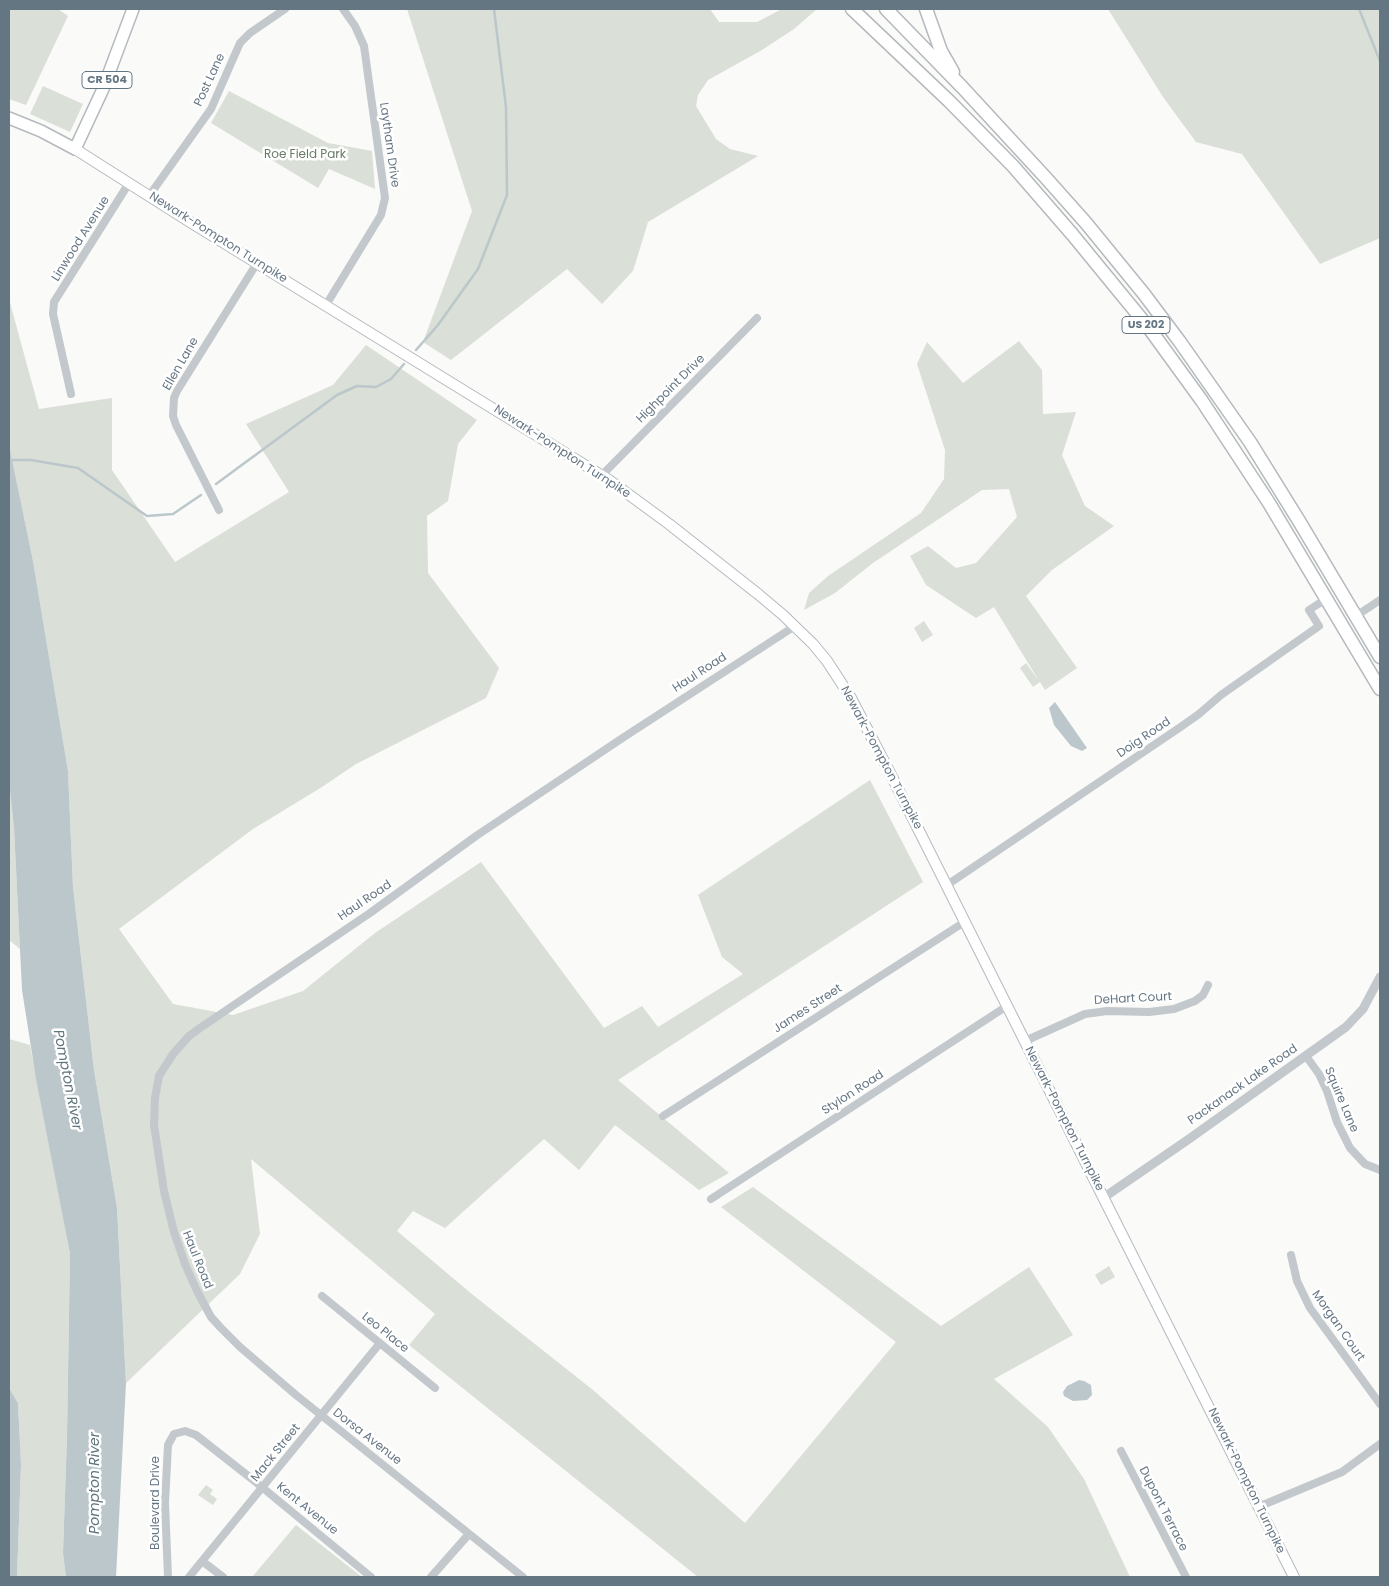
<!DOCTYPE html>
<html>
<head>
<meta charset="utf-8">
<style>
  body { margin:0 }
  #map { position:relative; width:1389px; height:1586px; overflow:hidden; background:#fafaf8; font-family:Poppins,sans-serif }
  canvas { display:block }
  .frame { position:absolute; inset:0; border:10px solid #657683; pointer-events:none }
</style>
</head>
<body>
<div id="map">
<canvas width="1389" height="1586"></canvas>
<div class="frame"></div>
</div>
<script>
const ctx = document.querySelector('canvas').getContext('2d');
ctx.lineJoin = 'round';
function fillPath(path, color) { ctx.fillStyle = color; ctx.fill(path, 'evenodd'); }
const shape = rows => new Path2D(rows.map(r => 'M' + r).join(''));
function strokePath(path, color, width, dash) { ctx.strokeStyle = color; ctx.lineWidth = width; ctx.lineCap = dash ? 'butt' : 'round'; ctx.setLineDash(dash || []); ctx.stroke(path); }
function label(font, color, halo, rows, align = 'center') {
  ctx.font = font + ' Poppins,sans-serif'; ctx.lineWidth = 5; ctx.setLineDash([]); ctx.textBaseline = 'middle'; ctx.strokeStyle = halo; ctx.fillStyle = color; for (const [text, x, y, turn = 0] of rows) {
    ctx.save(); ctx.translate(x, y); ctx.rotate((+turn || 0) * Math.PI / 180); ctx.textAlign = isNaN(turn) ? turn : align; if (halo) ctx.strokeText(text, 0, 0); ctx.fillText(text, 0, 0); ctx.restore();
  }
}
fillPath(shape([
  [9,9,58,9,68,16,26,105,9,99],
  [407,9,710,9,719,22,757,22,782,9,817,9,794,29,762,50,708,80,698,95,696,106,716,139,730,149,758,156,648,222,633,271,602,304,567,269,451,360,423,342,472,211],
  [1108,9,1380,9,1380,238,1320,264,1242,154,1196,142,1163,97],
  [43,86,83,104,70,132,30,114],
  [229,91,328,143,372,151,375,189,329,169,318,188,211,123],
  [9,299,39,409,112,398,112,470,175,562,289,492,246,424,333,385,366,345,477,420,458,444,448,501,427,516,428,573,499,668,486,698,356,764,322,787,253,829,119,929,173,1004,233,1015,303,991,375,933,481,862,604,1028,642,1006,658,1027,743,974,722,957,698,895,870,780,923,882,618,1080,729,1173,699,1190,615,1125,579,1170,544,1139,445,1228,413,1211,397,1231,473,1295,593,1390,745,1523,896,1342,721,1207,753,1187,941,1326,1029,1267,1073,1335,994,1379,1048,1427,1084,1479,1130,1577,698,1577,409,1345,435,1314,251,1159,260,1234,240,1274,126,1383,117,1208,94,1070,73,887,68,771,33,561,9,446],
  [1019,341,1042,370,1043,414,1076,412,1062,455,1085,506,1114,526,1052,570,1026,596,1077,668,1045,690,1040,682,1033,687,1020,668,1026,663,1039,681,994,607,976,618,926,585,910,556,928,546,956,568,976,563,1017,517,1009,489,982,490,873,563,835,593,804,610,809,593,828,576,921,513,944,479,945,450,917,364,927,342,963,383],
  [924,621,933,635,922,642,914,628],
  [9,781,14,828,20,949,9,940],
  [9,1039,30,1045,70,1254,67,1436,63,1553,66,1577,17,1577,21,1464,18,1403,9,1388],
  [1109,1266,1115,1277,1101,1285,1095,1275],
  [206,1485,213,1490,210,1494,217,1499,213,1505,198,1495],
  [296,1525,362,1577,252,1577]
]), '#dadfd7');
fillPath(shape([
  [9,445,33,561,68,771,73,887,94,1070,117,1208,126,1383,116,1577,66,1577,63,1553,67,1436,70,1254,36,1079,22,990,14,828,9,781],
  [1055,702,1087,748,1082,751,1071,746,1054,725,1049,708],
  [1079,1380,1084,1381,1091,1385,1092,1395,1087,1400,1073,1401,1064,1396,1063,1392,1067,1386],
  [9,1388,18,1403,21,1464,17,1577,9,1577]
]), '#bbc7cb');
strokePath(shape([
  [1359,9,1380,61],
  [416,350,438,325,478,269,507,195,506,107,494,9],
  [12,460,31,460,78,468,147,516,173,514,201,495],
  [216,484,337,395,357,386,376,387,391,379,404,364]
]), '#bbc7cb', 2.5);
const secondary = shape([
  [75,149,190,222,609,480,669,524,758,594,783,615,813,644,827,661,851,698,890,773,1294,1577]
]);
const primary = shape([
  [9,118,41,131,75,149,103,89,133,9]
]);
const trunk = shape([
  [852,9,949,101,1013,166,1072,234,1149,328,1202,401,1269,503,1380,689],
  [886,9,962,87,1046,178,1086,223,1144,294,1180,342,1250,442,1299,521,1380,657],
  [926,9,941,51,953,72]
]);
strokePath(secondary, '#b3babf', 12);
strokePath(primary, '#b5babe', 14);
strokePath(trunk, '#b4b9bd', 15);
strokePath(shape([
  [149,196,211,109,240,43,250,33,285,9],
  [326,305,381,215,385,198,364,46,355,26,343,9],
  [71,394,53,314,54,302,129,183],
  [602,475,757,318],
  [219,510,176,425,173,416,174,398,177,391,257,263],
  [1356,616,1380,600],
  [947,885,1182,726,1199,714,1221,695,1319,626,1309,610,1326,599],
  [1025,1041,1085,1014,1107,1011,1149,1012,1174,1009,1195,1001,1203,995,1208,985],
  [1306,1056,1319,1074,1327,1091,1337,1122,1350,1148,1365,1164,1380,1170],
  [663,1116,966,921],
  [711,1199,1007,1006],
  [1291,1255,1297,1281,1310,1308,1380,1404],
  [322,1296,435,1388],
  [1121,1451,1186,1577],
  [1258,1507,1342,1472,1380,1444],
  [202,1561,223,1577],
  [168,1577,165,1503,168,1445,174,1434,185,1431,196,1435,252,1479,371,1577],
  [189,1577,380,1343],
  [431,1577,469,1534],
  [523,1577,296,1395,240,1347,221,1328,211,1317,197,1291,185,1264,174,1232,164,1191,154,1125,155,1098,159,1076,173,1054,189,1036,200,1028,370,913,476,836,624,737,795,626]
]), '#c3c8cc', 8);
strokePath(shape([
  [1103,1198,1189,1139,1346,1027,1363,1009,1380,977]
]), '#c3c8cc', 9);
strokePath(secondary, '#fff', 10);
strokePath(primary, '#fff', 11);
strokePath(trunk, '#fff', 12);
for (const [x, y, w] of [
  [107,80,50],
  [1146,325,48]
]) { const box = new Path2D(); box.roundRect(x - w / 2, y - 8.5, w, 17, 4); ctx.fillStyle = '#fff'; ctx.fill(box); strokePath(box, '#657683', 1); }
label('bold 11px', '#657683', null, [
  ["CR 504",107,80],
  ["US 202",1146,325]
]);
label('12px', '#657683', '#fff', [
  ["Post Lane",210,80,-65],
  ["Laytham Drive",389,145,82],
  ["Newark-Pompton Turnpike",218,238,32],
  ["Linwood Avenue",81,239,-58],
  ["Ellen Lane",181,364,-60],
  ["Highpoint Drive",671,389,-45],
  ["Newark-Pompton Turnpike",562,452,33],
  ["Haul Road",700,673,-33],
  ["Doig Road",1144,738,-34],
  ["Newark-Pompton Turnpike",881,758,62],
  ["Haul Road",365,901,-34],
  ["DeHart Court",1133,999,-3],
  ["James Street",808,1009,-33],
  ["Packanack Lake Road",1243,1085,-35],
  ["Stylon Road",853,1093,-33],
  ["Squire Lane",1341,1100,67],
  ["Newark-Pompton Turnpike",1064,1119,63],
  ["Haul Road",197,1260,68],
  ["Morgan Court",1338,1326,55],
  ["Leo Place",385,1333,39],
  ["Dorsa Avenue",367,1437,38],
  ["Mack Street",276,1453,-51],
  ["Newark-Pompton Turnpike",1246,1481,64],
  ["Boulevard Drive",156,1503,-90],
  ["Kent Avenue",307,1509,39],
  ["Dupont Terrace",1163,1509,63]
]);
label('12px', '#687a64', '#fff', [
  ["Roe Field Park",305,155]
]);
label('italic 14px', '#60757c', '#fff', [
  ["Pompton River",67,1080,79],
  ["Pompton River",95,1483,-90]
]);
</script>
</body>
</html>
